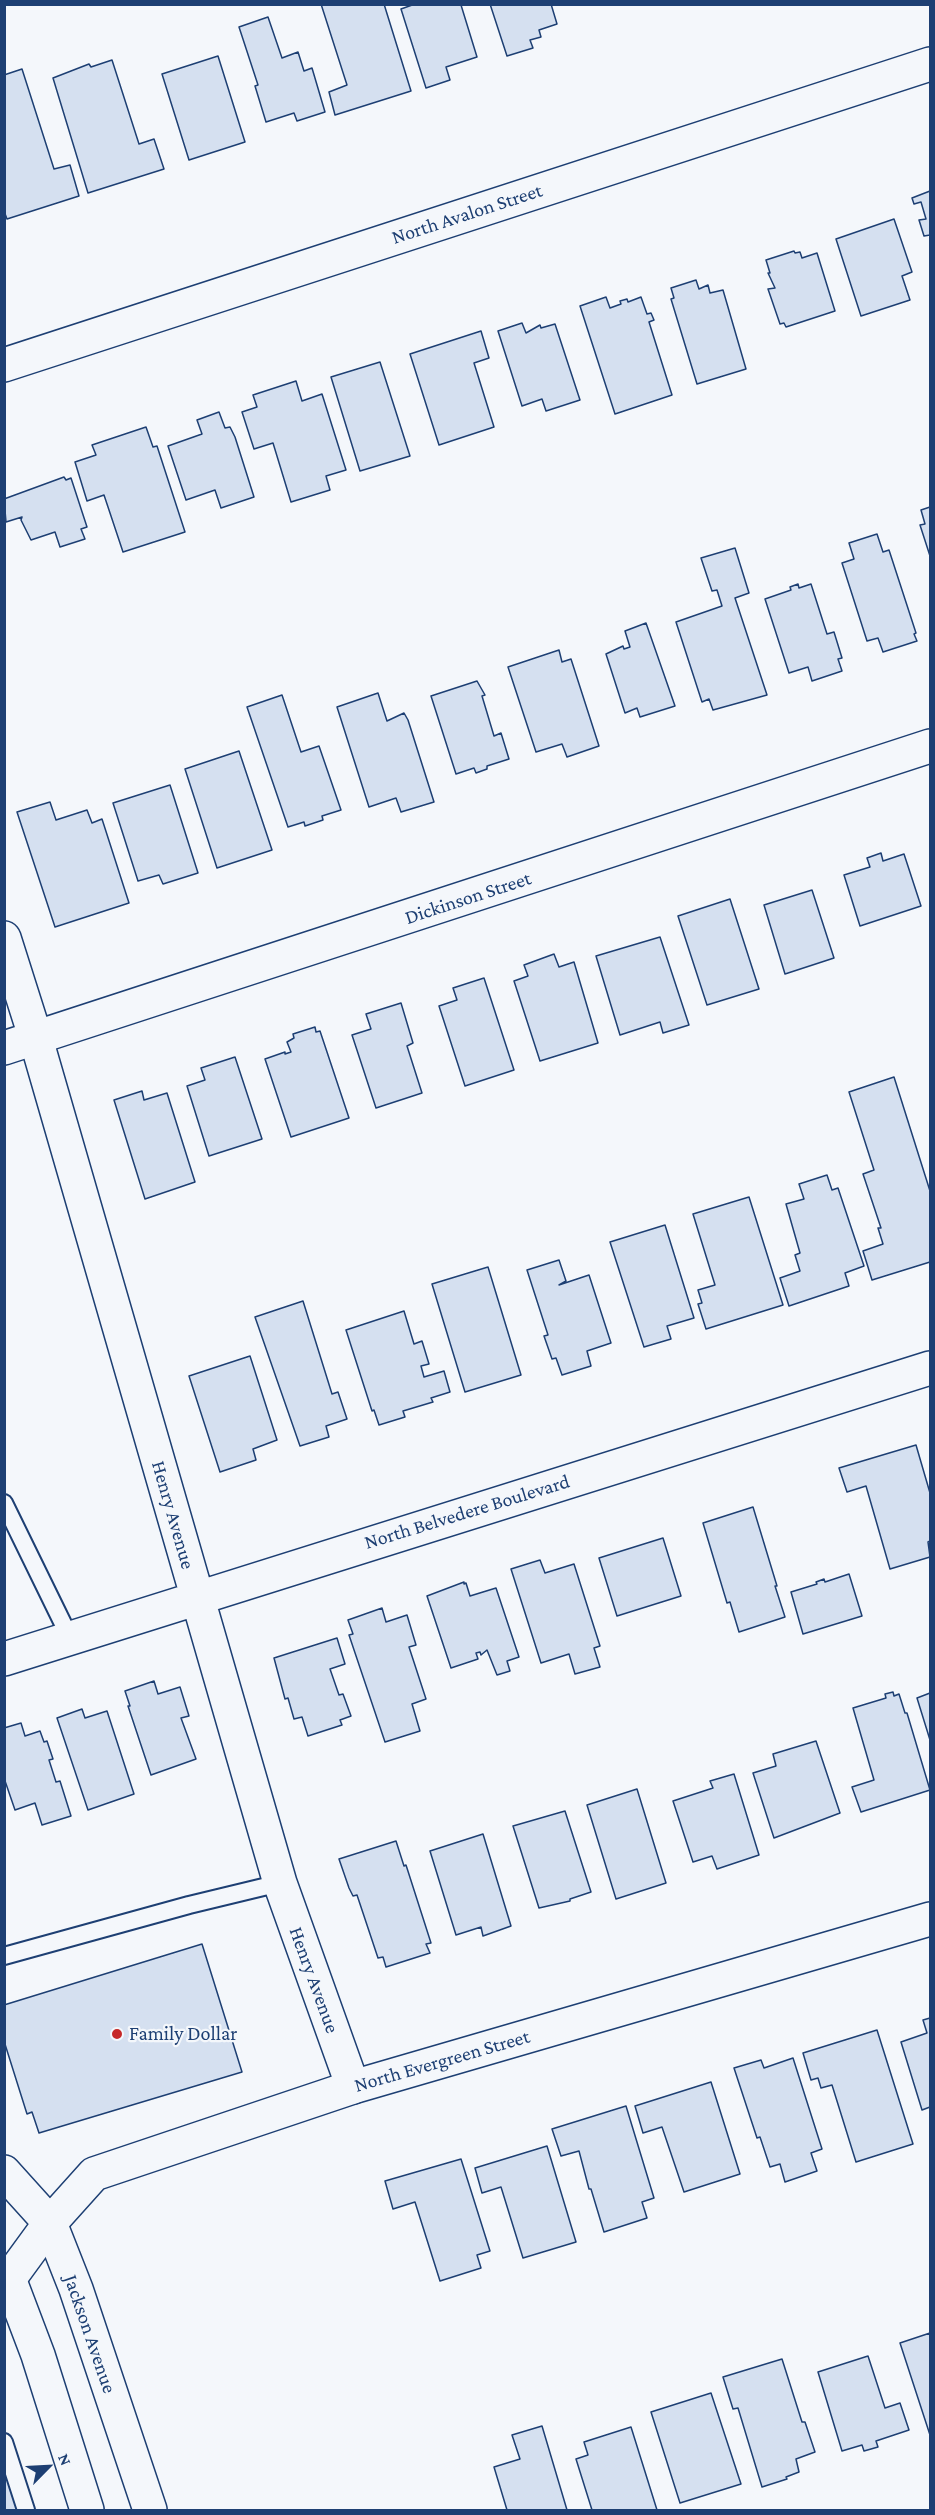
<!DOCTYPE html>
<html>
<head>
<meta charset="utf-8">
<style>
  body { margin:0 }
  #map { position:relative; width:935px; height:2515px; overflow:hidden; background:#f4f7fb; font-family:"Crimson Pro",serif }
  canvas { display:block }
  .frame { position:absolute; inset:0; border:6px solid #1d3f73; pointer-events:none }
  .north { position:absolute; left:18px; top:2437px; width:60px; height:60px; -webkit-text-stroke:4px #f4f7fb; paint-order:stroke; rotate:66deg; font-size:16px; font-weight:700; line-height:24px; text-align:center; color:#1d3f73 }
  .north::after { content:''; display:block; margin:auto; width:21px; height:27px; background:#1d3f73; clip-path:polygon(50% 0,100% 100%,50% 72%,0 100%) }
</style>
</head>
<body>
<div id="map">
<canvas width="935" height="2515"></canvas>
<div class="frame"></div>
<div class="north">N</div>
</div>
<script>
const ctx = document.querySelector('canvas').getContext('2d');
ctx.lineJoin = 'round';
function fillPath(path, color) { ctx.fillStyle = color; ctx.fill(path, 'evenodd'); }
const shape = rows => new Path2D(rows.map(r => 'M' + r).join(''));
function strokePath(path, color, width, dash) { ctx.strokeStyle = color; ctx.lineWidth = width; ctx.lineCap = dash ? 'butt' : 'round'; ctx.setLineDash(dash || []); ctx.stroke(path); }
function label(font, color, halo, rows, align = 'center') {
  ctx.font = font + ' "Crimson Pro",serif'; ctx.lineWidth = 4.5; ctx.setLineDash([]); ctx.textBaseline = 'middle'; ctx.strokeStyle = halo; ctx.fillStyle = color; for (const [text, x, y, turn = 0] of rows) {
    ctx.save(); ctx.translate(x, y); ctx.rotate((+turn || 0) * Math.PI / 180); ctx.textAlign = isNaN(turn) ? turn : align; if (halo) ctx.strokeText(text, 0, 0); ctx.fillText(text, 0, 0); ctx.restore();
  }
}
const building = shape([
  [321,4,384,4,411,91,335,115,329,92,347,85,321,4],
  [415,4,461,5,477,57,446,67,450,80,426,88,401,9,415,4],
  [490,4,551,4,557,24,539,30,541,37,530,40,533,48,507,56,490,4],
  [268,17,282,58,298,52,304,71,312,68,325,112,297,121,294,113,266,122,255,86,258,85,239,27,268,17],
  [218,56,245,142,189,160,162,74,218,56],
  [112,60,139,144,154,139,164,169,88,193,53,78,89,64,91,67,112,60],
  [22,69,54,169,70,165,79,196,7,219,4,211,4,75,22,69],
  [930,191,930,235,924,236,919,220,926,219,921,202,914,204,912,198,930,191],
  [894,219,912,272,902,276,910,300,861,316,836,239,894,219],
  [794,251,795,253,800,252,802,258,817,253,835,311,786,327,784,323,780,324,768,289,775,288,768,273,770,273,766,260,794,251],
  [696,280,699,289,708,285,710,293,723,290,746,369,697,384,671,299,674,298,671,288,696,280],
  [606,297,610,308,621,304,620,301,627,299,628,302,641,297,647,314,651,313,654,320,649,322,672,395,615,414,580,306,606,297],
  [522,323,526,333,540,325,541,328,555,324,580,400,546,411,542,399,522,406,498,331,522,323],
  [481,331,489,358,474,363,494,427,439,445,410,354,481,331],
  [380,362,410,456,360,471,331,377,380,362],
  [296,381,302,401,322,394,346,470,326,476,330,490,291,502,273,443,254,449,242,412,257,407,253,395,296,381],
  [219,412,225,428,230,427,235,437,254,497,221,508,215,490,186,500,168,446,202,434,197,420,219,412],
  [146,427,153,447,157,446,185,532,123,552,104,495,87,501,75,462,96,455,92,445,146,427],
  [64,477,66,480,71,478,87,527,81,529,85,539,60,547,55,532,31,540,21,520,22,517,6,522,4,499,64,477],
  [930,507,930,556,920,525,925,524,921,510,930,507],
  [877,534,883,552,889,550,916,633,914,634,917,641,883,652,878,638,867,641,842,563,854,559,849,543,877,534],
  [735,548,749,593,735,598,767,695,713,710,709,699,702,702,676,622,722,606,717,590,712,591,701,558,735,548],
  [798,584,799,588,811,584,827,634,834,632,842,658,838,659,842,671,812,681,808,667,789,673,765,599,791,590,790,587,798,584],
  [646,623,675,706,640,717,637,708,625,713,606,654,623,646,624,649,630,647,625,631,646,623],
  [559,650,562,662,571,659,599,746,567,757,562,744,536,752,508,667,559,650],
  [477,681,485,695,482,696,494,736,501,733,509,759,487,766,487,769,476,773,474,768,456,774,431,696,477,681],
  [378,693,387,721,404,713,408,720,434,802,401,812,396,798,369,807,337,707,378,693],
  [282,695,301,752,319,746,341,810,322,816,323,820,305,826,304,822,288,827,247,707,282,695],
  [239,751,272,850,217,868,185,769,239,751],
  [170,785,198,873,163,884,159,875,138,881,113,803,170,785],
  [50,802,56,820,87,810,92,823,102,819,129,903,55,927,17,812,50,802],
  [881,853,883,861,904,854,921,906,860,926,844,875,870,867,867,858,881,853],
  [812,890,834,958,785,974,764,905,812,890],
  [730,899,759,989,707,1005,678,916,730,899],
  [660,937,689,1025,663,1033,660,1022,620,1035,596,956,660,937],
  [554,954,559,967,574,962,598,1043,540,1061,514,981,528,976,524,965,554,954],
  [484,978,514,1070,465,1086,439,1006,457,1000,453,988,484,978],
  [401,1003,413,1043,407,1046,422,1093,376,1108,352,1035,371,1029,366,1014,401,1003],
  [315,1027,316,1032,320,1031,349,1118,291,1137,265,1059,285,1052,285,1054,291,1052,287,1042,294,1038,293,1034,315,1027],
  [235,1057,262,1139,209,1156,187,1086,205,1080,201,1068,235,1057],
  [894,1077,930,1191,930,1262,872,1280,863,1251,883,1244,878,1228,881,1228,863,1174,874,1170,849,1092,894,1077],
  [142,1091,144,1100,167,1093,195,1182,145,1199,114,1100,142,1091],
  [827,1175,832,1190,838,1188,864,1266,845,1273,849,1286,789,1306,780,1278,800,1271,795,1255,800,1253,786,1204,804,1199,799,1184,827,1175],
  [749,1197,783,1305,706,1329,698,1304,702,1303,698,1290,715,1285,693,1214,749,1197],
  [665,1225,694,1318,667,1326,671,1339,644,1347,610,1242,665,1225],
  [559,1260,566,1281,559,1285,589,1275,611,1343,587,1351,591,1366,562,1375,556,1358,552,1359,544,1336,548,1335,527,1270,559,1260],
  [488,1267,521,1375,465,1392,432,1284,488,1267],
  [303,1301,332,1394,338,1392,347,1419,326,1426,329,1437,300,1446,255,1317,303,1301],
  [404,1311,414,1344,422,1341,429,1364,421,1366,424,1377,444,1371,450,1392,431,1398,433,1402,403,1411,405,1417,379,1425,374,1410,372,1411,346,1330,404,1311],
  [250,1356,277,1440,253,1449,256,1460,220,1472,189,1376,250,1356],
  [916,1445,930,1493,930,1541,928,1542,930,1557,890,1569,866,1486,847,1492,839,1468,916,1445],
  [753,1507,777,1586,775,1586,785,1617,739,1632,730,1602,727,1603,703,1523,753,1507],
  [663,1538,681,1596,617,1616,599,1558,663,1538],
  [540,1560,545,1573,574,1564,600,1646,594,1648,600,1667,575,1674,569,1654,541,1663,511,1569,540,1560],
  [849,1574,862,1616,803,1634,791,1592,817,1584,816,1582,824,1579,825,1582,849,1574],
  [464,1582,464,1584,466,1583,470,1596,496,1588,519,1657,507,1661,510,1671,497,1675,487,1650,481,1655,480,1652,476,1653,478,1659,451,1668,427,1596,464,1582],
  [382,1608,386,1622,407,1615,416,1645,409,1647,426,1699,412,1704,420,1731,385,1742,349,1635,353,1634,348,1620,382,1608],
  [337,1638,345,1664,330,1669,339,1695,343,1694,351,1716,340,1720,342,1725,308,1736,302,1717,294,1719,288,1698,285,1699,274,1658,337,1638],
  [154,1681,158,1694,180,1687,189,1716,181,1718,196,1759,151,1775,128,1706,130,1706,125,1691,154,1681],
  [893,1692,894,1696,899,1694,905,1713,907,1713,930,1790,861,1812,852,1787,874,1780,853,1708,886,1698,885,1694,893,1692],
  [930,1693,930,1740,917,1698,930,1693],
  [82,1709,85,1718,107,1711,134,1794,88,1810,57,1718,82,1709],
  [21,1723,25,1736,40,1731,44,1742,47,1741,53,1759,49,1760,56,1782,60,1781,71,1816,42,1825,35,1803,15,1810,4,1778,4,1728,21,1723],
  [816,1741,840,1813,774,1838,753,1773,776,1766,773,1754,816,1741],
  [734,1774,759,1855,717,1869,712,1856,693,1862,673,1801,713,1788,710,1781,734,1774],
  [637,1789,666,1883,616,1899,587,1805,637,1789],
  [565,1811,591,1892,570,1899,570,1901,539,1908,513,1826,565,1811],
  [483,1834,511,1926,483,1936,481,1927,456,1935,430,1851,483,1834],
  [396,1841,404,1866,406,1865,431,1943,426,1944,430,1953,386,1967,383,1957,378,1958,357,1895,353,1896,349,1888,339,1859,396,1841],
  [202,1944,242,2072,39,2133,32,2112,27,2114,4,2041,4,2005,202,1944],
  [930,2018,930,2107,922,2110,901,2042,927,2033,923,2020,930,2018],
  [877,2030,913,2144,856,2162,832,2085,821,2088,818,2078,811,2080,803,2053,877,2030],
  [793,2058,822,2149,811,2153,817,2171,785,2182,780,2164,770,2167,760,2137,757,2138,734,2068,761,2060,764,2068,793,2058],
  [711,2082,740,2174,684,2192,662,2127,643,2133,635,2106,711,2082],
  [626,2106,654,2198,642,2202,647,2218,604,2232,591,2189,589,2189,579,2151,561,2156,552,2129,626,2106],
  [547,2146,576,2242,523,2258,501,2187,482,2193,475,2168,547,2146],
  [461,2159,490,2251,477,2255,481,2268,440,2281,415,2202,393,2209,385,2181,461,2159],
  [930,2333,930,2435,900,2343,930,2333],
  [868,2356,885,2408,900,2403,909,2430,876,2441,878,2447,864,2451,862,2445,842,2451,818,2372,868,2356],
  [782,2359,802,2422,805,2422,815,2452,796,2459,799,2472,786,2477,787,2479,762,2487,738,2408,733,2409,723,2377,782,2359],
  [711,2393,741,2484,680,2503,651,2412,711,2393],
  [542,2426,567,2510,507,2510,494,2467,520,2459,512,2435,542,2426],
  [631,2427,657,2510,592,2510,576,2459,588,2455,584,2442,631,2427],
  [7,2474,19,2510,4,2510,4,2475,7,2474]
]);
fillPath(building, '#d5e0f0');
strokePath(building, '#1d3f73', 1.5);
const lane = shape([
  [4,1503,70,1638],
  [4,1956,189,1905,280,1883],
  [4,2442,26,2510]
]);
const street = shape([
  [4,365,930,64],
  [4,938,36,1039,280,1883,353,2087],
  [4,1048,930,746],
  [4,1659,930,1368]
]);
const secondary = shape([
  [4,2286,50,2223,94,2174,353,2087,930,1919]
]);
const primary = shape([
  [4,2172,50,2223,76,2289,150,2510],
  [4,2273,10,2281,38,2355,87,2510]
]);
strokePath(lane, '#1d3f73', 20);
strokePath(street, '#1d3f73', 36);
strokePath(secondary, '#1d3f73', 36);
strokePath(primary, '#1d3f73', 36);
strokePath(lane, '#f4f7fb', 16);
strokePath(street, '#f4f7fb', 33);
strokePath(secondary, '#f4f7fb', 33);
strokePath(primary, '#f4f7fb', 33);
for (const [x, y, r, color] of [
  [117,2034,6,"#c62828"]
]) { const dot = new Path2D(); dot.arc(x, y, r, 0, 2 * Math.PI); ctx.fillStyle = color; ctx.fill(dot); strokePath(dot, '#f4f7fb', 2); }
label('20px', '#1d3f73', '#f4f7fb', [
  ["North Avalon Street",467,214,-18],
  ["Dickinson Street",468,898,-18],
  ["North Belvedere Boulevard",467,1512,-17],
  ["Henry Avenue",173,1515,74],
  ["Henry Avenue",314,1980,70],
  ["North Evergreen Street",442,2061,-16],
  ["Jackson Avenue",90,2334,71]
]);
label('20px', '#1d3f73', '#f4f7fb', [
  ["Family Dollar",129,2034]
], 'left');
</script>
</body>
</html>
